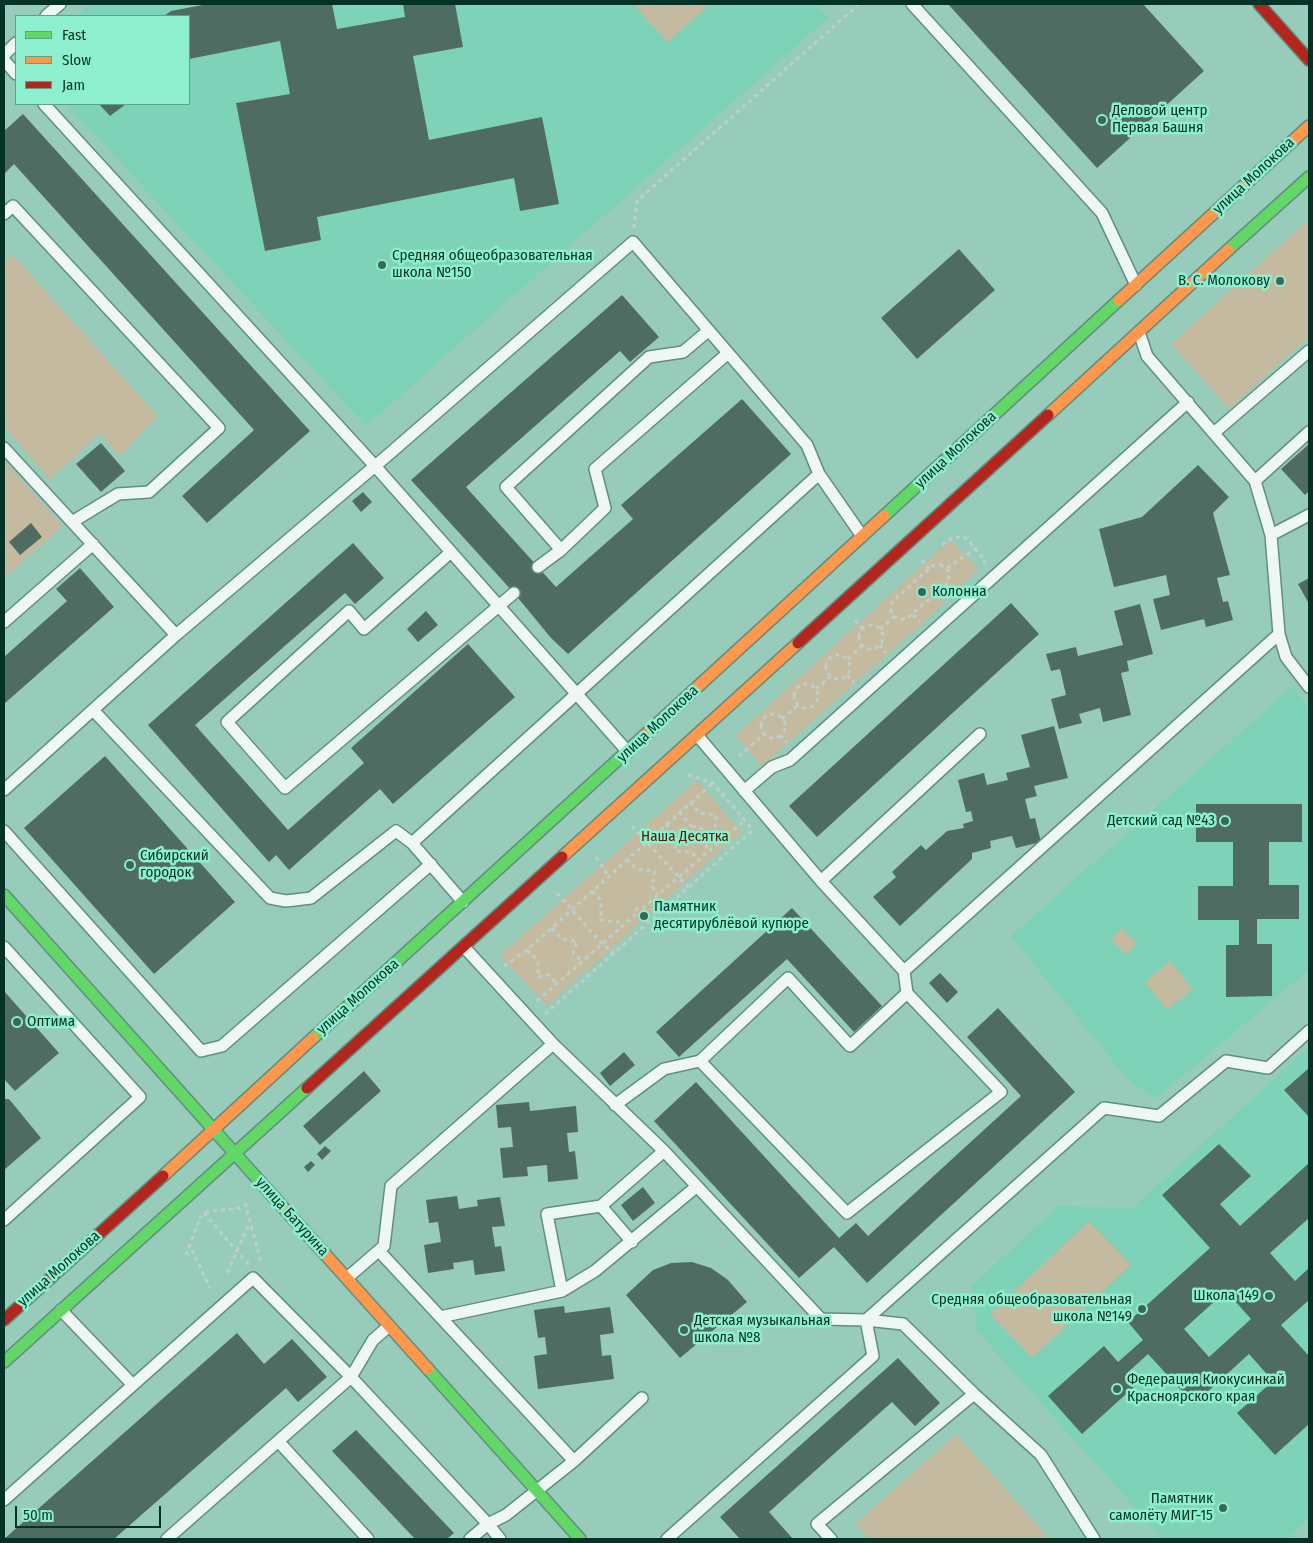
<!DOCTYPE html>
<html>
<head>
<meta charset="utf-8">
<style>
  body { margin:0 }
  #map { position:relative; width:1313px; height:1543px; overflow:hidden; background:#97ccba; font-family:"Fira Sans Condensed",sans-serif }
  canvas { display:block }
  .frame { position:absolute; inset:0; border:5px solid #053226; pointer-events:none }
  .legend { position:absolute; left:15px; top:15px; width:175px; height:90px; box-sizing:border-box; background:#8eefce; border:1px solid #57a38b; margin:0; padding:6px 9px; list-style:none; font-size:15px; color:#053226 }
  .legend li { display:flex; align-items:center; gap:10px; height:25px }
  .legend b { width:25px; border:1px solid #57a38b }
  .scale { position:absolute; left:15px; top:1506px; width:146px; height:22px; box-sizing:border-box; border:2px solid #053226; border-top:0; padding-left:6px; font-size:15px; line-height:18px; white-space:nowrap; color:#053226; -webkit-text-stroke:4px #8eefce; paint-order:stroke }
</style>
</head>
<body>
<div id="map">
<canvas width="1313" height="1543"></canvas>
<div class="frame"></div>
<ul class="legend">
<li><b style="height:6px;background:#63d668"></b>Fast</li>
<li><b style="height:6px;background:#ff974d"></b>Slow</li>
<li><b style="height:6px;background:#b3261e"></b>Jam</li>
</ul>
<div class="scale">50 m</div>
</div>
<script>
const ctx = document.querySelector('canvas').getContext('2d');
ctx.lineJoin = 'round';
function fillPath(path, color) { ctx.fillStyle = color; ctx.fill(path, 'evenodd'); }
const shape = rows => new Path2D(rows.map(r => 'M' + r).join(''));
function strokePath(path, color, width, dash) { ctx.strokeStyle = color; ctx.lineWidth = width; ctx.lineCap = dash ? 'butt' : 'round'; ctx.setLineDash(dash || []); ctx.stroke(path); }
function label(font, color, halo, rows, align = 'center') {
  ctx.font = font + ' "Fira Sans Condensed",sans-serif'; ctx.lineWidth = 5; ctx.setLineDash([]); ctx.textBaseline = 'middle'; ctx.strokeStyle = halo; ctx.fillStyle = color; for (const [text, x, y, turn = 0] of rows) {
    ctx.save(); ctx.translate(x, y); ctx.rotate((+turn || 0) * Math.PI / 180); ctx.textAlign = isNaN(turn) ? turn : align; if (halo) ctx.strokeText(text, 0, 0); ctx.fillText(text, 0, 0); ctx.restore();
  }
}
fillPath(shape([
  [91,4,816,4,828,18,366,426,66,104,189,104,189,16,77,16],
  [1292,687,1309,707,1309,970,1155,1099,1126,1077,1011,936],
  [1309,1047,1309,1518,1286,1539,1163,1539,977,1331,972,1286,1058,1206,1132,1208]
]), '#7ed2b7');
fillPath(shape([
  [633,4,711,4,667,42],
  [1309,219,1309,337,1229,409,1171,344],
  [13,255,158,416,119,457,100,433,50,480,4,427,4,262],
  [4,460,63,526,4,578],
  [950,540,979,569,922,624,762,766,735,736],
  [697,780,742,832,547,1006,500,955],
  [1122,928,1137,943,1125,954,1111,940],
  [1170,961,1193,990,1167,1010,1145,982],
  [1089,1221,1131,1265,1032,1358,990,1314],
  [956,1434,1050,1539,869,1539,855,1524]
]), '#c3ba9f');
fillPath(shape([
  [208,4,332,4,337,29,405,17,403,4,455,4,463,47,413,56,429,140,542,117,559,204,520,211,514,178,317,217,321,240,265,251,236,103,290,94,280,41,189,59,189,16,164,16,171,11],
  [948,4,1143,4,1204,71,1097,168],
  [99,104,126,104,110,116],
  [23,114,310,431,207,523,182,496,254,430,14,164,4,174,4,131],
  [959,249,995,290,917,359,881,318],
  [622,295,659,337,630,362,620,351,466,487,556,587,633,519,621,505,742,399,791,454,568,654,551,638,514,593,411,480],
  [101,443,125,471,101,492,76,464],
  [1309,444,1309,491,1305,495,1281,469],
  [1198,465,1229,497,1213,513,1230,575,1217,578,1223,602,1228,601,1233,620,1206,627,1204,619,1161,630,1153,599,1170,595,1166,575,1114,587,1099,529,1142,517],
  [363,492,372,502,361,512,352,501],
  [31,523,42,537,20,555,9,542],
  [353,543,384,578,355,604,345,593,195,725,288,830,364,763,351,748,468,644,515,697,393,804,380,789,289,870,276,855,269,862,148,725],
  [80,568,114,607,4,704,4,657,67,601,56,589],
  [1309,578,1309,604,1298,584],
  [1011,603,1039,634,817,837,789,806],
  [1140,604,1153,654,1127,661,1129,671,1121,673,1131,715,1103,722,1100,708,1079,714,1082,723,1059,729,1051,699,1066,695,1060,669,1051,671,1046,654,1076,647,1078,656,1123,645,1114,611],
  [426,611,438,625,418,642,407,629],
  [1054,726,1068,778,1034,786,1037,796,1025,799,1030,819,1035,818,1041,842,1016,848,1012,836,990,841,991,848,972,853,972,859,900,926,873,897,896,877,892,872,921,845,926,850,947,831,964,828,963,824,973,821,971,811,966,812,958,780,984,773,987,785,1008,780,1006,773,1030,767,1021,735],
  [105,756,235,902,154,974,24,828],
  [1196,804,1302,804,1302,842,1269,842,1269,885,1299,885,1299,919,1257,919,1257,944,1272,944,1272,996,1226,997,1226,945,1239,945,1239,920,1198,920,1198,886,1233,886,1233,842,1196,842],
  [792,908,882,1006,854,1032,787,959,679,1057,656,1032],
  [940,973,958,992,947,1003,929,983],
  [4,991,59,1053,15,1091,4,1079],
  [998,1008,1075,1092,867,1283,834,1247,799,1278,654,1121,696,1082,839,1238,856,1223,868,1236,1021,1096,967,1037],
  [624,1052,635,1065,610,1086,600,1073],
  [1309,1068,1309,1117,1284,1090],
  [364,1071,381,1091,320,1145,303,1126],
  [4,1099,9,1099,41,1138,4,1170],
  [529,1102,530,1111,576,1106,578,1132,567,1133,569,1152,575,1151,578,1179,548,1182,547,1165,527,1167,528,1176,503,1178,500,1148,513,1147,511,1127,498,1128,496,1105],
  [1219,1144,1251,1176,1220,1204,1240,1226,1309,1163,1309,1218,1270,1253,1295,1281,1309,1268,1309,1300,1281,1325,1309,1356,1309,1424,1275,1455,1237,1413,1273,1381,1249,1354,1194,1404,1148,1354,1126,1374,1136,1385,1082,1434,1048,1396,1104,1346,1118,1362,1143,1340,1128,1322,1210,1248,1162,1195],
  [1226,1291,1251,1319,1209,1357,1184,1329],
  [325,1146,331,1151,322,1160,317,1154],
  [311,1161,315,1165,308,1172,304,1167],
  [643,1187,655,1203,633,1221,621,1205],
  [457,1196,459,1209,478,1206,477,1200,500,1197,505,1226,492,1227,495,1247,501,1246,505,1271,475,1275,473,1260,453,1263,454,1269,428,1273,424,1245,441,1242,438,1222,429,1223,426,1200],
  [692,1262,711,1268,728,1280,747,1302,680,1358,626,1295,653,1270,671,1263],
  [564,1306,565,1313,610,1307,614,1333,600,1335,602,1356,611,1355,614,1379,538,1389,534,1356,547,1354,545,1337,538,1338,534,1310],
  [237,1333,264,1364,292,1339,327,1377,298,1402,286,1388,114,1539,4,1539],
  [898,1358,940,1403,915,1426,892,1402,769,1512,793,1539,740,1539,720,1517],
  [356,1430,454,1533,447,1539,415,1539,332,1451]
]), '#4f6c63');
const lane = shape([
  [912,4,1102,213,1136,285],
  [46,16,60,4],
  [4,55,16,43],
  [4,60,16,74],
  [44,104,375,466,628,752],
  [4,214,13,206,219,428,149,492,118,494,72,522],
  [1139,332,1147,356,1255,481,1271,535,1279,634,1286,657,1309,687],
  [1215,432,1309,351],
  [4,448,176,635],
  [1255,481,1309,432],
  [1271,535,1309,515],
  [561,550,506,487,649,357,683,352,708,331],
  [451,552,364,629,349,611,227,722,285,788,514,593],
  [538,567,561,550,605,508,595,469,727,354],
  [4,622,93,544],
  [93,710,270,898,286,901,311,898,396,831,412,843,463,902],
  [697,735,821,881,904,971,1279,634],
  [4,790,176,635,388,455,633,242,807,445,819,474,862,536],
  [744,791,772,767,790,760,1188,402],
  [4,831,201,1051,222,1046,431,864],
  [412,843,819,474],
  [821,881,980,734],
  [4,947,140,1097,4,1220],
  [904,971,907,993,850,1046,788,978,700,1061,847,1213,1001,1092,907,993],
  [553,1044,664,1151,821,1319,866,1320,903,1324,974,1394,1041,1455,1094,1539],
  [615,1105,664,1069,700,1061],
  [601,1206,632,1242],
  [379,1251,574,1461],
  [347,1278,384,1246,391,1186,553,1044,464,947],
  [562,1291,547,1214,601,1206,664,1151],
  [61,1310,132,1384],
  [440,1317,562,1291,595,1271,696,1187],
  [278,1441,368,1539],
  [4,1500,253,1278,351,1377,488,1524,470,1539],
  [167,1539,351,1377,373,1340,389,1326],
  [500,1539,488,1524,506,1515,574,1461,642,1398],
  [667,1539,873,1356,866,1320,1104,1108,1159,1116,1226,1061,1268,1068,1309,1031],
  [831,1539,817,1524,974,1394]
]);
const fast = shape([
  [1228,250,1309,177],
  [884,516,1119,300],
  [4,895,271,1194],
  [313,1038,634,745],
  [4,1362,307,1088],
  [428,1369,580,1539]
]);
const slow = shape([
  [1119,300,1309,126],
  [1048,415,1228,250],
  [634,745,884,516],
  [562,857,798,643],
  [163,1176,313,1038],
  [271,1194,428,1369]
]);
const jam = shape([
  [1259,4,1309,60],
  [798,643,1048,415],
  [307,1088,562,857],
  [4,1320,163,1176]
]);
strokePath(lane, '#618e81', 14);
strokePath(fast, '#618e81', 14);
strokePath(slow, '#618e81', 14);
strokePath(jam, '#618e81', 14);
strokePath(shape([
  [634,228,637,201,859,4],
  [942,545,954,537,966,538,985,560,984,564],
  [922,560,929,569],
  [940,564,949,571,948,583,906,619,899,619,893,616,890,608,893,601,932,566,940,564],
  [947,568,977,548],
  [946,585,953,593],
  [913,615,920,622],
  [855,620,863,629],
  '859 637a12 12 0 1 1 24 0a12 12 0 1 1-24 0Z',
  [880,629,894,617],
  [880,645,886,653],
  '826 667a12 12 0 1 1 24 0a12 12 0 1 1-24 0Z',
  [848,659,863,645],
  [847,675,854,682],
  '794 696a12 12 0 1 1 24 0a12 12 0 1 1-24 0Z',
  [816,689,831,676],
  '761 726a12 12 0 1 1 24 0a12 12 0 1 1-24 0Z',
  [782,719,798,705],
  [780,735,787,742],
  [739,756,764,734],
  [688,775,713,783,753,830],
  [690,802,699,813,716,815,715,832,722,839],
  [679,812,692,827,689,833,691,837,699,839,710,850],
  [666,824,675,835,675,851,691,852,699,860],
  [632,826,688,887],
  [692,827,698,826,702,829,702,836,699,839],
  [596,857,608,876],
  [627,859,637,869,655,871,652,887,658,894],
  [592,891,601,900,601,920,619,922,622,927],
  [557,893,602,944,613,952],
  [552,928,562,939,577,941,573,952,581,961],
  [527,950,538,961,538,977,549,975,556,983],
  [504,966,527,950,713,783],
  [537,1001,635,915,634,912,637,908,643,908,745,820],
  [545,1014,754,829],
  [245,1203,262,1265],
  [205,1212,240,1208],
  [204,1213,249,1265],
  [192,1250,210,1288],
  [186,1255,201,1216],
  [227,1273,250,1222]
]), '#becfc9', 3, [4, 4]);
strokePath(lane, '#eff7f5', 11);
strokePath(fast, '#63d668', 11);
strokePath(slow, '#ff974d', 11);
strokePath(jam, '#b3261e', 11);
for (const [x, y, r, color] of [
  [1102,120,5,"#38685a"],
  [382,265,5,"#38685a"],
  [1280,281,5,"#38685a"],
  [922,592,5,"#38685a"],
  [1225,821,5,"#38685a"],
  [130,865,5,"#38685a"],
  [644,916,5,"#38685a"],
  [17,1022,5,"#38685a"],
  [1269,1296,5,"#38685a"],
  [1142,1309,5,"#38685a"],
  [684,1330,5,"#38685a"],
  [1117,1389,5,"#38685a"],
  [1223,1508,5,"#38685a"]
]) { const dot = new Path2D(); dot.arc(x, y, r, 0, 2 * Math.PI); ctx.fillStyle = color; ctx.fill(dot); strokePath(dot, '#8eefce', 2); }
label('15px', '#053226', '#8eefce', [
  ["Деловой центр",1112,111],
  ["Первая Башня",1112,128],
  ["Средняя общеобразовательная",392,256],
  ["школа №150",392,273],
  ["В. С. Молокову",1270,281,"right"],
  ["Колонна",932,592],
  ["Детский сад №43",1215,821,"right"],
  ["Сибирский",140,856],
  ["городок",140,873],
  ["Памятник",654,907],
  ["десятирублёвой купюре",654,924],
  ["Оптима",27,1022],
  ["Школа 149",1259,1296,"right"],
  ["Средняя общеобразовательная",1132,1300,"right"],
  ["школа №149",1132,1317,"right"],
  ["Детская музыкальная",694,1321],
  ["школа №8",694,1338],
  ["Федерация Киокусинкай",1127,1380],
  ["Красноярского края",1127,1397],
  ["Памятник",1213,1499,"right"],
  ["самолёту МИГ-15",1213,1516,"right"]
], 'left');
label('15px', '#053226', '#8eefce', [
  ["улица Молокова",1254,176,-43],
  ["улица Молокова",956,450,-43],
  ["улица Молокова",658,724,-43],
  ["улица Молокова",358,997,-42],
  ["улица Батурина",292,1217,48],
  ["улица Молокова",59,1269,-42]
]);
label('15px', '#4b1f01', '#8eefce', [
  ["Наша Десятка",685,837]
]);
</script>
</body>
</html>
